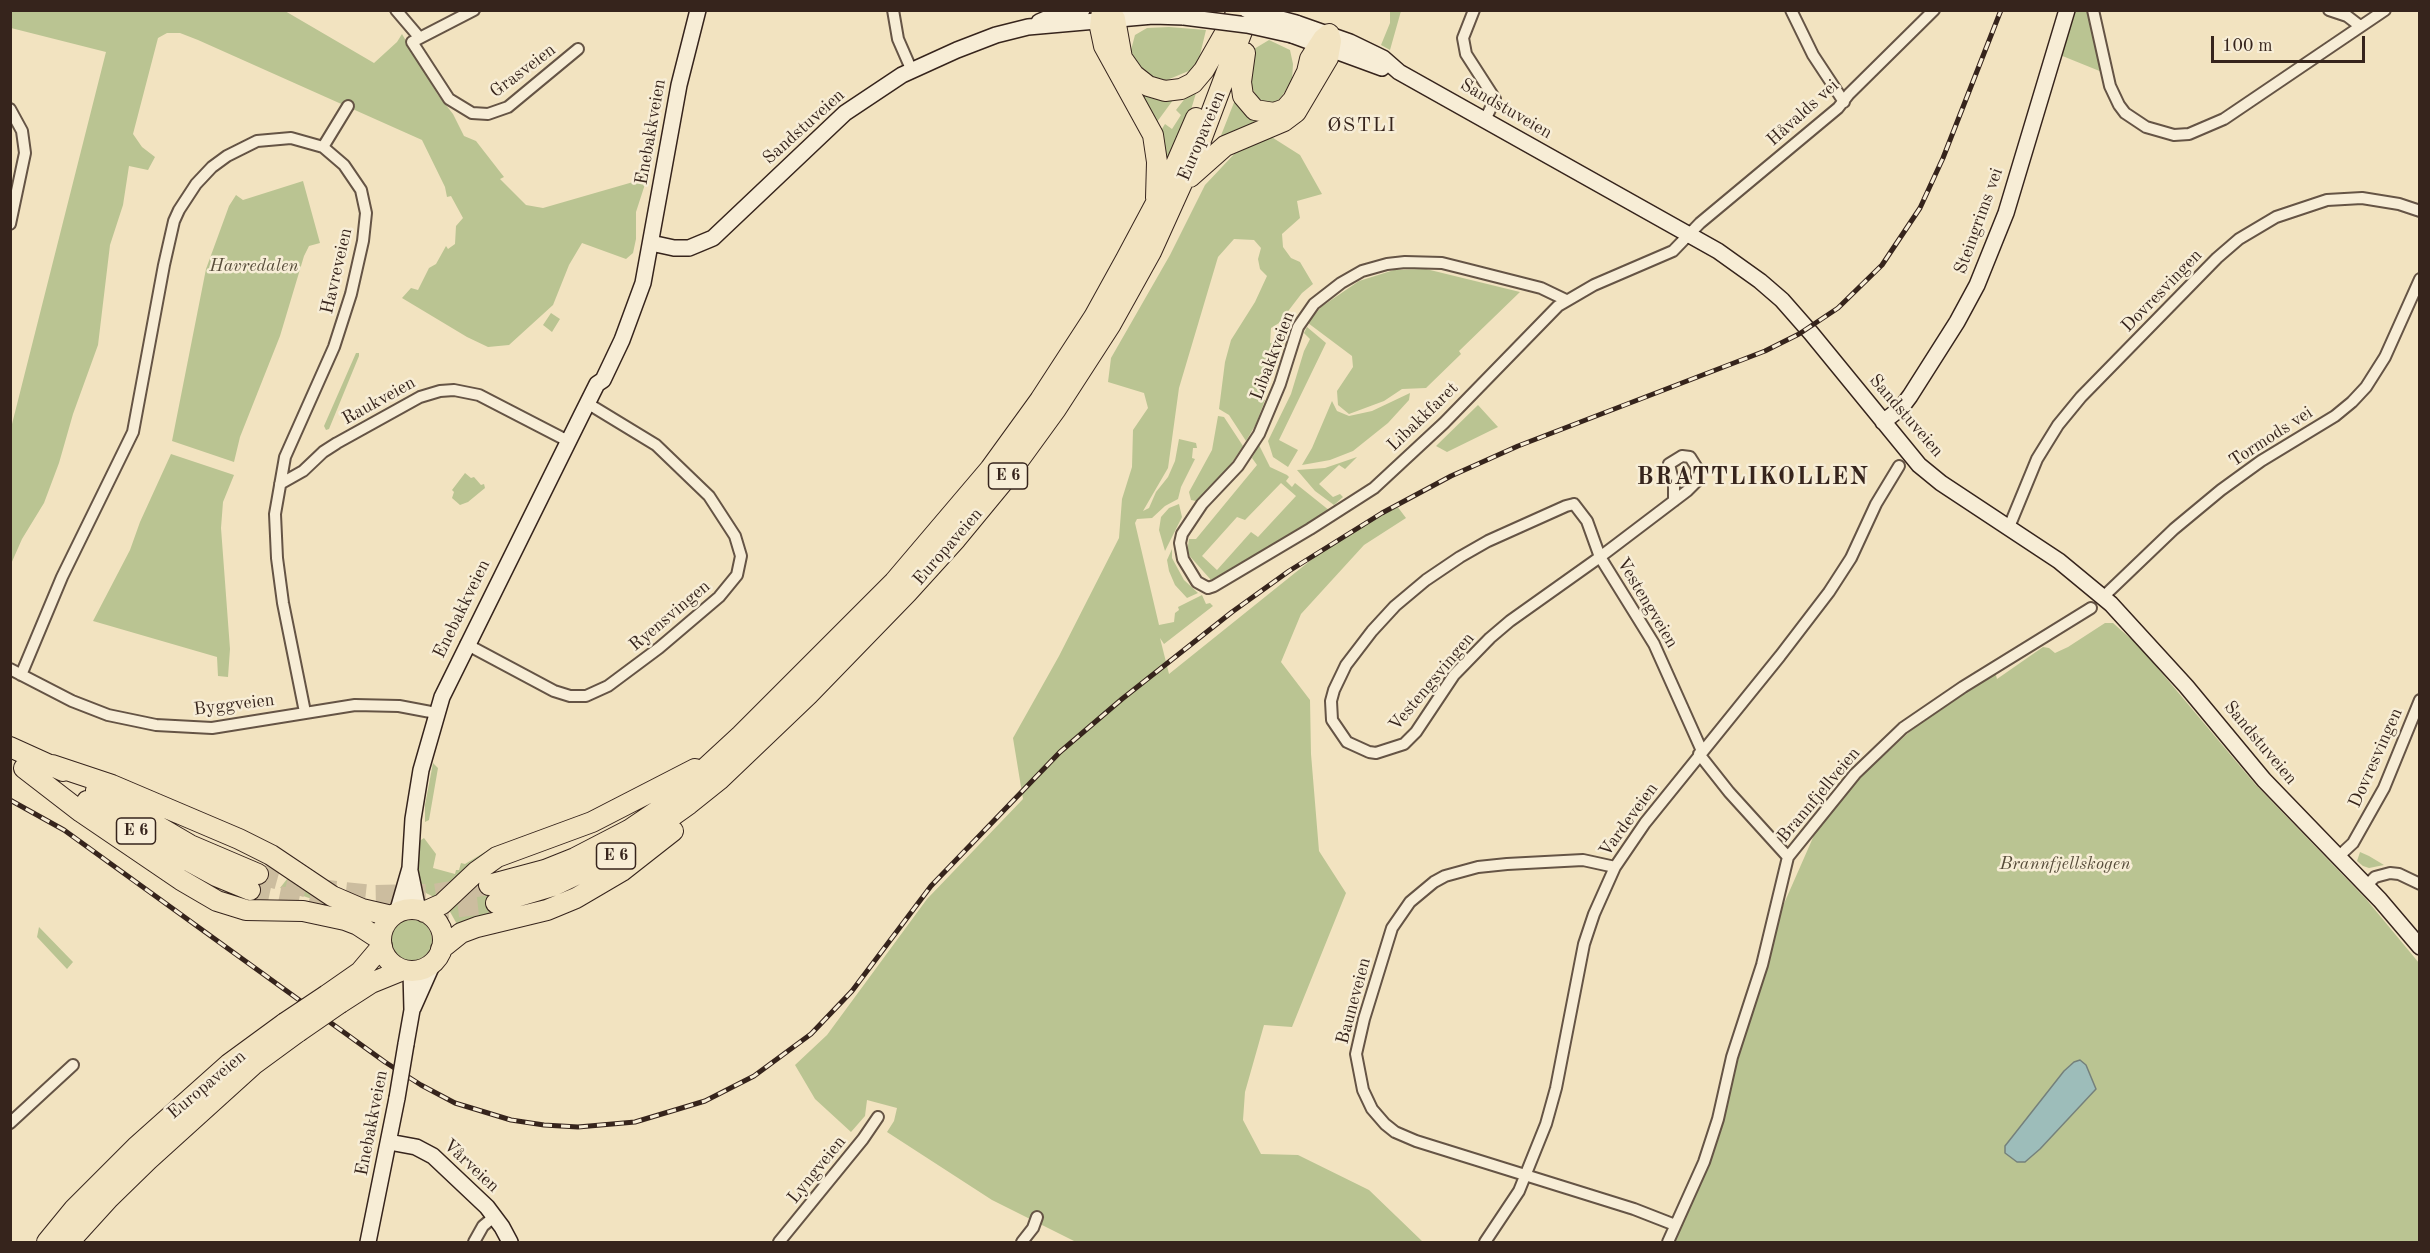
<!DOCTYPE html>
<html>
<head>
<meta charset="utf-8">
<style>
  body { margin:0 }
  #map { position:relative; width:2430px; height:1253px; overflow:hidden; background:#f2e3c0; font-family:"Old Standard TT",serif }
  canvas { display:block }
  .frame { position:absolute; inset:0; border:12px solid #36241c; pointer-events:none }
  .scale { position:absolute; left:2211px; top:36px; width:154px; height:27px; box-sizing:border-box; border:3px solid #36241c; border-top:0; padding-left:8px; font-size:18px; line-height:21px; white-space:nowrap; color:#36241c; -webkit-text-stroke:4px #f7edd6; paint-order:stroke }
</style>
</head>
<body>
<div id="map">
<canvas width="2430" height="1253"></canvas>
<div class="frame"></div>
<div class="scale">100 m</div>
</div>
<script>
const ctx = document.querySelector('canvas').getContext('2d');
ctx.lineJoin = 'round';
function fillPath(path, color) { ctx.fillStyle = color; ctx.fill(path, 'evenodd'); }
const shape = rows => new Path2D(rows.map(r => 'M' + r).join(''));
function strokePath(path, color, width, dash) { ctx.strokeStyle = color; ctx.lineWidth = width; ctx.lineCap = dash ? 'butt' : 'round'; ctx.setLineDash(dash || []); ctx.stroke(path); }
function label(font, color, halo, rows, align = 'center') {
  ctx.font = font + ' "Old Standard TT",serif'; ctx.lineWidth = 5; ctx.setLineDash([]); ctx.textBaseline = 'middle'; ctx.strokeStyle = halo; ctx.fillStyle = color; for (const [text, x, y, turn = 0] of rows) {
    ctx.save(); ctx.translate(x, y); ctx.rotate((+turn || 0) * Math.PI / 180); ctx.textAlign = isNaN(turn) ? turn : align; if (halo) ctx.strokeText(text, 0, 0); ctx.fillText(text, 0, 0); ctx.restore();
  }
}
fillPath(shape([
  [11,11,285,11,374,63,397,42,402,34,438,95,453,114,464,136,476,141,504,177,500,179,526,205,543,208,647,178,636,212,636,239,633,253,626,259,582,243,569,265,553,305,509,345,488,347,467,337,402,298,411,288,418,290,429,268,436,264,446,246,448,249,455,244,456,226,463,218,451,196,447,197,445,187,422,140,198,40,180,33,167,33,158,38,133,134,142,147,155,157,148,170,129,166,123,205,110,245,98,345,73,414,59,463,44,503,22,539,11,564,11,428,106,52,11,28],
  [1390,11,1401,11,1390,50,1381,45,1390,23],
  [2073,11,2089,11,2102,72,2060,55],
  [1169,27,1206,30,1199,59,1191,70,1167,80,1151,77,1137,66,1131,50,1135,35,1147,28],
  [1269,40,1290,50,1293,64,1292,80,1282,96,1274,104,1267,105,1258,98,1250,85,1254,49],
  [1134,84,1176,96,1154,126],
  [1197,90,1189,116,1165,172,1160,132,1165,124,1172,129,1181,115,1176,110,1190,92],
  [1235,100,1271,118,1218,143],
  [1270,136,1300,155,1322,194,1297,201,1300,218,1282,234,1283,247,1291,258,1300,262,1313,284,1302,293,1279,323,1271,328,1270,343,1284,342,1274,370,1267,368,1259,398,1265,400,1256,424,1246,441,1229,415,1219,409,1225,362,1231,340,1255,302,1267,276,1260,269,1258,259,1261,248,1254,240,1234,239,1218,257,1179,388,1168,468,1143,511,1149,508,1156,492,1168,477,1175,461,1179,439,1196,443,1197,448,1193,448,1192,458,1195,459,1181,487,1178,499,1165,506,1152,518,1137,519,1135,523,1159,625,1174,622,1175,613,1179,610,1178,607,1202,595,1206,604,1210,603,1213,606,1164,644,1160,638,1169,674,1321,552,1397,506,1406,518,1364,545,1301,614,1281,662,1310,700,1311,754,1319,851,1346,893,1292,1027,1264,1025,1245,1092,1243,1120,1261,1154,1298,1155,1369,1190,1423,1242,1076,1242,992,1200,887,1132,894,1121,897,1108,867,1100,865,1116,851,1132,815,1099,795,1065,827,1035,927,899,1023,799,1013,738,1059,656,1119,538,1122,499,1132,467,1133,430,1148,408,1144,393,1108,382,1111,358,1170,255,1205,185,1238,150],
  [303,181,320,243,309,246,304,256,280,336,240,437,234,462,172,441,206,269,229,206,236,195,243,200],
  [1426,269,1520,292,1459,351,1461,354,1426,388,1402,389,1384,401,1349,414,1338,405,1337,391,1353,367,1352,356,1308,323,1321,307,1359,281,1394,270],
  [551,313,560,319,552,332,543,325],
  [1307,327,1326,343,1279,440,1298,450,1288,467,1273,457,1268,441,1291,394,1304,351,1310,339,1304,333],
  [356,353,359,353,359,356,329,429,326,430,324,426],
  [1410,393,1409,400,1388,423,1353,451,1330,460,1302,465,1312,448,1332,401,1337,411,1349,416,1372,411],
  [1478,405,1498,427,1447,452,1436,446],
  [1218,416,1224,417,1243,446,1229,467,1211,487,1196,501,1191,500,1189,492,1212,450],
  [1259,445,1270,467,1287,475,1289,477,1286,481,1292,487,1295,483,1330,511,1211,580,1187,553,1189,539,1196,539,1257,465,1252,458],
  [1281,483,1296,496,1258,537,1251,532,1217,570,1202,556,1237,517,1245,520],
  [171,454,234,475,223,502,221,528,230,649,228,677,218,676,217,657,93,621,130,550,140,522],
  [1357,457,1345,469,1339,465,1319,484,1333,497,1340,494,1343,497,1334,505,1315,491,1297,470,1325,468],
  [465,473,471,478,474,477,481,485,484,484,485,488,468,502,460,505,452,498,454,492,452,490],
  [1179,504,1182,517,1165,551,1159,530,1161,517,1169,508],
  [1172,549,1172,558,1184,580,1198,593,1187,598,1175,585,1169,571,1167,560],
  [2105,623,2113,623,2140,647,2255,784,2366,899,2419,963,2419,1242,1675,1242,1768,940,1815,833,1856,781,1917,725,1995,672,1997,679,2043,647,2049,648,2055,653,2068,647],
  [2070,1065,2086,1065,2096,1089,2040,1149,2025,1162,2017,1162,2005,1146],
  [433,763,438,768,429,820,425,822,425,805],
  [424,838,436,854,433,868,455,874,456,870,459,870,461,863,465,864,495,846,500,847,437,897,432,896,426,893,419,882,416,864,418,842],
  [2360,852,2369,856,2384,865,2369,868,2363,866,2357,861],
  [497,867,488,882,489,894,492,900,504,910,458,926,449,910],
  [287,879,290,879,319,898,309,898,280,888],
  '390 940a21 21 0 1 1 42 0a21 21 0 1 1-42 0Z',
  [39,927,73,962,67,969,37,937]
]), '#bac492');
const water = shape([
  [2080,1060,2086,1065,2096,1089,2040,1149,2025,1162,2017,1162,2005,1153,2005,1146,2064,1071,2074,1062,2080,1060]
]);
fillPath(water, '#9dbdba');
strokePath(water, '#74807b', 1.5);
strokePath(shape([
  [258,874,309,888,372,895,433,894,489,885],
  [250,890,312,903,373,911,433,910,496,903]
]), '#ccbd9f', 20, [20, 10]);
const street = shape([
  [396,10,419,37],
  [474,10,412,42,449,99,472,113,488,114,508,107,578,49],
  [893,10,898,39,912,71],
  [1474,10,1463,38,1466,54,1495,99,1485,120],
  [1791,10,1813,55,1844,102],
  [2093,10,2110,86,2119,105,2125,113,2146,127,2174,135,2189,134,2224,119,2385,10],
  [2329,10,2347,16,2360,26],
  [10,109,22,131,25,153,10,224],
  [323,147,348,106],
  [1566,300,1541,288,1466,269,1442,263,1405,262,1387,264,1362,271,1341,283,1314,304,1298,327,1280,384,1259,434,1238,466,1202,504,1182,534,1180,543,1183,559,1197,582,1208,588,1214,586,1310,529,1374,488,1444,423,1558,306,1594,285,1673,251,1700,223,1838,108,1849,94,1934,10],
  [280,484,303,471,323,452,337,443,420,397,440,391,454,390,479,395,568,441],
  [1674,501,1674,485,1669,464,1682,456,1690,457,1697,468,1697,481,1687,491,1600,557,1654,644,1702,751],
  [1574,504,1587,521,1600,557,1510,621,1490,638,1454,675,1416,732,1404,744,1376,753,1369,752,1347,742,1332,720,1331,701,1334,690,1346,665,1372,631,1395,606,1426,580,1460,557,1488,541,1566,506,1574,504],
  [2009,527,2037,459,2058,425,2081,397,2217,258,2239,239,2276,217,2327,200,2362,198,2399,204,2420,211],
  [2103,597,2174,529,2221,490,2261,461,2335,416,2352,402,2366,387,2385,357,2420,279],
  [466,644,554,691,570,696,586,696,608,686,659,648,719,597,737,575,741,556,735,536,709,496,656,445,587,403],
  [10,669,72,701,108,715,156,725,212,728,355,705,399,706,436,713],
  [21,675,62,577,133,432,164,265,174,221,179,210,196,184,212,167,227,156,257,141,291,138,323,147,344,165,361,190,366,213,363,241,351,294,334,347,285,457,275,514,277,558,283,603,305,712],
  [1699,754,1729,792,1788,857],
  [2338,857,2353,843,2384,788,2420,700],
  [1615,867,1583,860,1507,864,1478,867,1445,876,1434,882,1410,902,1392,928,1364,1019,1356,1054,1363,1090,1372,1109,1385,1124,1395,1132,1416,1141,1634,1209,1675,1225],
  [2366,886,2375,877,2390,873,2399,874,2420,884],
  [10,1123,73,1065],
  [474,1242,483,1226,495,1216],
  [779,1242,863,1139,878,1117],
  [1022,1242,1033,1228,1037,1217],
  [1485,1242,1519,1191,1546,1124,1556,1088,1584,944,1594,914,1615,867,1645,823,1780,656,1829,592,1851,558,1876,504,1899,466],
  [1668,1242,1704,1162,1718,1119,1732,1057,1762,965,1788,857,1855,774,1903,728,1963,687,2091,608]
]);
const secondary = shape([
  [1039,22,1053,16,1082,10],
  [1296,23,1350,42,1383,58,1399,72,1718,251,1760,281,1782,300,1811,333,1919,465,1941,483,2059,561,2111,604,2186,686,2264,780,2380,900,2420,947],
  [1292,35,1382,68],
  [651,243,674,248,689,248,713,238,845,113,902,75,957,50,996,35,1028,27,1153,16,1184,17],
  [1883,422,1901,408,1910,396,1957,322,1977,285,2006,213,2067,10],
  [410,871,418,910],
  [397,913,410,868,413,819,421,770,442,697,581,416,597,384,603,380,622,340,643,283,679,85,698,10],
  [413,1008,433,963],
  [406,1044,412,1010,411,971],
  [389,1142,416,1147,433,1156,487,1207,502,1227,510,1242],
  [368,1242,397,1098]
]);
const highway = shape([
  [1102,10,1100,27,1104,46,1153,135,1157,162,1156,198],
  [1108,10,1115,19,1122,58,1134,75,1148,86,1165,91,1181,89,1193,83,1204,70,1233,19],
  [1190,177,1225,146,1284,121,1296,112,1328,58,1331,41,1329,34,1323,39,1310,59,1307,72,1293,100,1285,109,1274,113,1255,110,1243,96,1241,82,1245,53],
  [10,747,63,771],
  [52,765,112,785,239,839,271,855,332,896,362,909,392,916],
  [24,768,81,812,181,880,217,901,246,910,303,911,345,920,358,925,381,940],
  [96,790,190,845,258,874],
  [87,801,183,858,216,876,250,890],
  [489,885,545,870,575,858,629,830,663,807,741,735,894,582,990,469,1040,400,1094,317,1126,259,1173,171,1196,118],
  [496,903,553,886,616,856,689,804,719,780,808,695,907,593,956,539,1003,482,1056,409,1111,324,1151,252,1198,148,1250,10],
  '381 940a31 31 0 1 1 62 0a31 31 0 1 1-62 0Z',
  [424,912,442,904,476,872,497,857,592,822,695,769],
  [441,949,461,933,477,927,547,910,576,898,622,871,673,831],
  [327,995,360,972,382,946],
  [340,1003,371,983,403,970],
  [47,1242,74,1209,136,1147,229,1064,285,1023],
  [69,1242,109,1198,148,1160,253,1065,298,1032]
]);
strokePath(street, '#655445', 14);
strokePath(secondary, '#36241c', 18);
strokePath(highway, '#36241c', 22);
strokePath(street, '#f7edd6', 10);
strokePath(secondary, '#f7edd6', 15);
strokePath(highway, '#f2e3c0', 20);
const rail = shape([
  [10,800,64,830,385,1062,421,1085,455,1103,511,1120,544,1125,578,1127,635,1122,705,1101,754,1076,811,1034,852,991,931,886,1060,752,1122,699,1232,612,1289,571,1382,513,1451,476,1518,446,1765,351,1799,334,1838,308,1882,265,1920,208,1943,158,2001,10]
]);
strokePath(rail, '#36241c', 5);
strokePath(rail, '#f7edd6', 3, [9]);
const secondaryBridge = shape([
  [1247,10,1296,23],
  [1184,17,1247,25,1292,35],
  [397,1098,406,1044]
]);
const highwayBridge = shape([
  [285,1023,327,995],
  [298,1032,340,1003]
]);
strokePath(secondaryBridge, '#36241c', 18, []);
strokePath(highwayBridge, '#36241c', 22, []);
strokePath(secondaryBridge, '#f7edd6', 15);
strokePath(highwayBridge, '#f2e3c0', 20);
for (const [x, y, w] of [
  [1008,476,39],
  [136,831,39],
  [616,856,39]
]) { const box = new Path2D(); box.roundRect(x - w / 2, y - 13, w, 26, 4.5); ctx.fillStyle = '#f7edd6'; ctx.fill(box); strokePath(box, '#36241c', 1.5); }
label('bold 16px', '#36241c', null, [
  ["E 6",1008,476],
  ["E 6",136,831],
  ["E 6",616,856]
]);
label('18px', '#36241c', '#f7edd6', [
  ["Grasveien",523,71,-37],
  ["Sandstuveien",1506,109,30],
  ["Håvalds vei",1803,113,-42],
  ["Sandstuveien",804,127,-42],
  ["Enebakkveien",651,132,-80],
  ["Europaveien",1202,136,-67],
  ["Steingrims vei",1979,221,-70],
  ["Havreveien",337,271,-77],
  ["Dovresvingen",2162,291,-46],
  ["Libakkveien",1273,356,-69],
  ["Raukveien",379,401,-29],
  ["Sandstuveien",1906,416,49],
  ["Libakkfaret",1423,417,-44],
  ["Tormods vei",2271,437,-33],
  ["Europaveien",948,547,-49],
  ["Vestengveien",1647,603,59],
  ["Enebakkveien",462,609,-64],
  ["Ryensvingen",670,616,-40],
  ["Vestengsvingen",1432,682,-50],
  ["Byggveien",234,705,-7],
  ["Sandstuveien",2260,743,50],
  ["Dovresvingen",2376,758,-66],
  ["Brannfjellveien",1819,795,-50],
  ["Vardeveien",1629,820,-54],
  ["Bauneveien",1354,1001,-75],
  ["Europaveien",207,1085,-40],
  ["Enebakkveien",372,1123,-79],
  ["Vårveien",471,1166,43],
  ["Lyngveien",817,1170,-51]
]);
label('italic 18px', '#574c3a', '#f7edd6', [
  ["Havredalen",254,266],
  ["Brannfjellskogen",2065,864]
]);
ctx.letterSpacing = '1.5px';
label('20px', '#36241c', '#f7edd6', [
  ["ØSTLI",1362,126]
]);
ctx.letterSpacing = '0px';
ctx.letterSpacing = '1.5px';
label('bold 24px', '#36241c', '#f7edd6', [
  ["BRATTLIKOLLEN",1753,478]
]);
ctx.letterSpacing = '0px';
</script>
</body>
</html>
